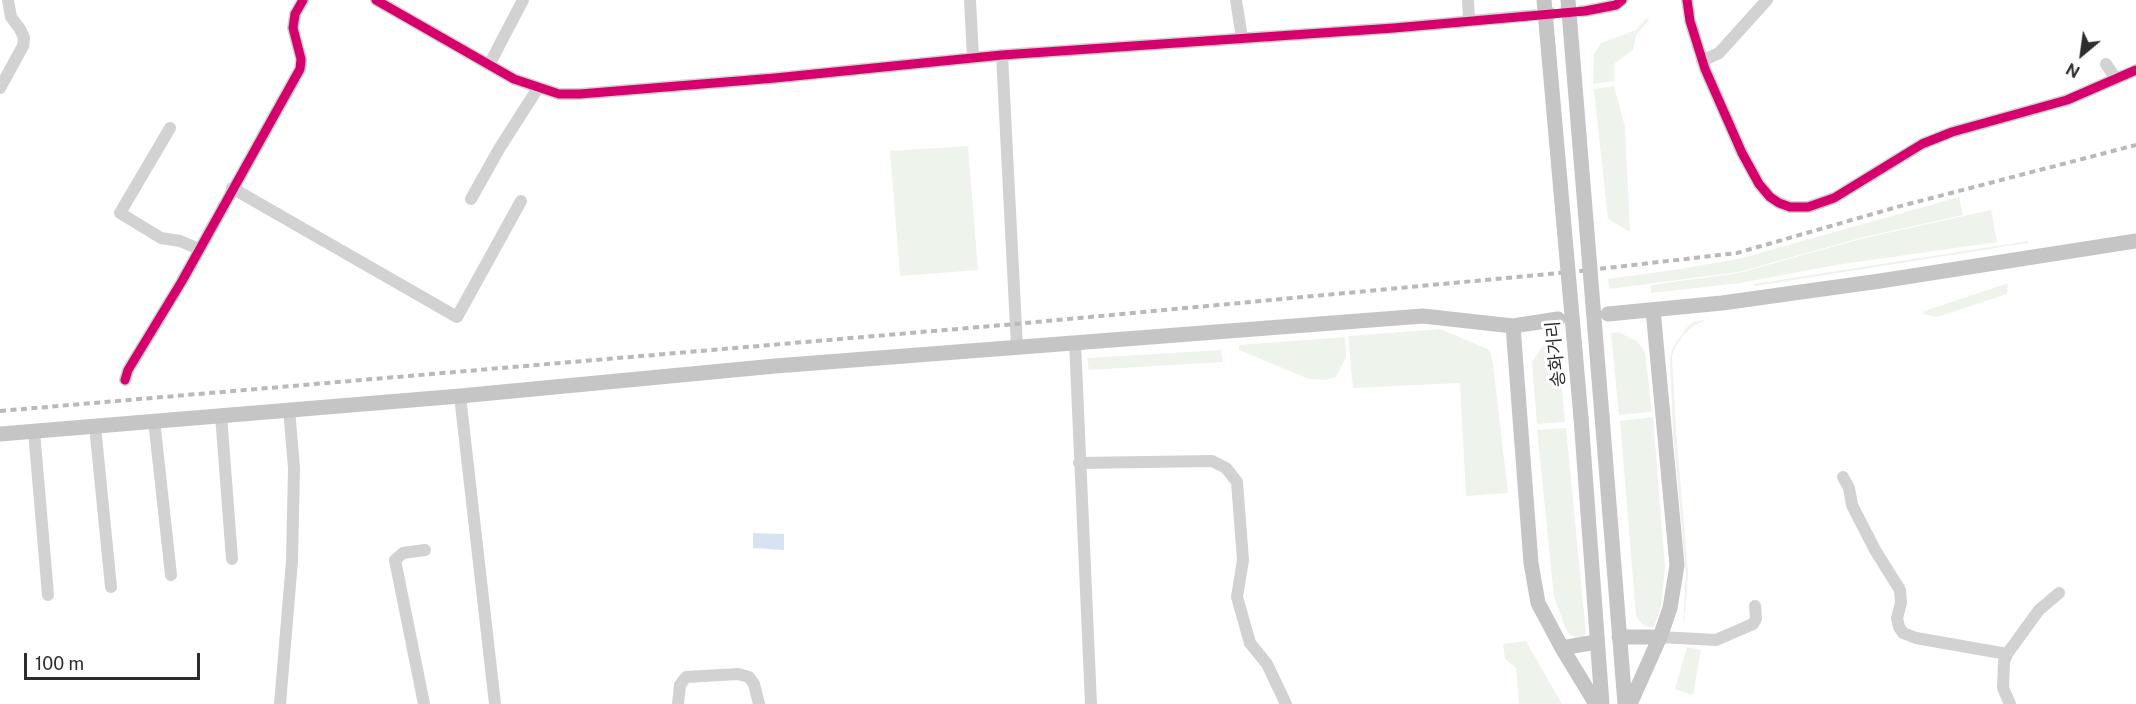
<!DOCTYPE html>
<html>
<head>
<meta charset="utf-8">
<style>
  body { margin:0 }
  #map { position:relative; width:2136px; height:704px; overflow:hidden; background:#fff; font-family:"Public Sans",sans-serif }
  canvas { display:block }
  .north { position:absolute; left:2052px; top:24px; width:60px; height:60px; -webkit-text-stroke:4px #fff; paint-order:stroke; rotate:209deg; font-size:16px; font-weight:700; line-height:24px; text-align:center; color:#2d2d2d }
  .north::after { content:''; display:block; margin:auto; width:21px; height:27px; background:#2d2d2d; clip-path:polygon(50% 0,100% 100%,50% 72%,0 100%) }
  .scale { position:absolute; left:24px; top:653px; width:176px; height:27px; box-sizing:border-box; border:3px solid #2d2d2d; border-top:0; padding-left:8px; font-size:18px; line-height:21px; white-space:nowrap; color:#2d2d2d; -webkit-text-stroke:4px #fff; paint-order:stroke }
</style>
</head>
<body>
<div id="map">
<canvas width="2136" height="704"></canvas>
<div class="north">N</div>
<div class="scale">100 m</div>
</div>
<script>
const ctx = document.querySelector('canvas').getContext('2d');
ctx.lineJoin = 'round';
function fillPath(path, color) { ctx.fillStyle = color; ctx.fill(path, 'evenodd'); }
const shape = rows => new Path2D(rows.map(r => 'M' + r).join(''));
function strokePath(path, color, width, dash) { ctx.strokeStyle = color; ctx.lineWidth = width; ctx.lineCap = dash ? 'butt' : 'round'; ctx.setLineDash(dash || []); ctx.stroke(path); }
function label(font, color, halo, rows, align = 'center') {
  ctx.font = font + ' "Public Sans","Noto Sans KR",sans-serif'; ctx.lineWidth = 6; ctx.setLineDash([]); ctx.textBaseline = 'middle'; ctx.strokeStyle = halo; ctx.fillStyle = color; for (const [text, x, y, turn = 0] of rows) {
    ctx.save(); ctx.translate(x, y); ctx.rotate((+turn || 0) * Math.PI / 180); ctx.textAlign = isNaN(turn) ? turn : align; if (halo) ctx.strokeText(text, 0, 0); ctx.fillText(text, 0, 0); ctx.restore();
  }
}
fillPath(shape([
  [1647,18,1649,20,1636,35,1633,50,1614,64,1614,81,1593,84,1594,54,1601,43,1636,30],
  [1614,86,1625,127,1630,232,1608,219,1594,89],
  [968,146,978,270,900,276,890,151],
  [1959,197,1963,215,1860,238,1739,272,1609,289,1608,279,1680,269,1742,258],
  [1991,210,1997,242,1836,265,1740,283,1651,293,1651,285,1739,273,1860,239],
  [2028,241,2028,243,1755,286,1754,284],
  [2008,283,2007,294,1937,317,1923,314,1924,311],
  [1706,320,1695,325,1684,334,1675,348,1672,357,1676,430,1688,573,1686,607,1683,624,1686,574,1673,431,1670,358,1673,347,1687,327,1694,322],
  [1440,329,1490,350,1493,364,1508,493,1466,496,1460,383,1353,388,1348,336],
  [1618,332,1637,341,1645,352,1652,412,1619,415,1611,333],
  [1345,337,1346,357,1336,377,1326,380,1309,379,1239,350,1239,345],
  [1557,338,1565,422,1537,424,1532,362,1545,343],
  [1221,350,1223,362,1089,370,1087,358],
  [1653,417,1665,568,1661,607,1654,627,1651,628,1642,624,1636,616,1620,421],
  [1566,428,1586,633,1584,637,1577,638,1569,634,1565,627,1554,596,1537,430],
  [1526,641,1562,704,1519,704,1516,668,1505,659,1503,644],
  [1687,647,1701,650,1693,695,1675,689]
]), '#eef4eb');
fillPath(shape([
  [753,533,784,534,784,550,753,548]
]), '#d7e3f2');
strokePath(shape([
  [1525,16,1585,11]
]), '#d5d5d5', 12, [12, 6]);
strokePath(shape([
  [376,0,514,79,559,94,580,94,775,78,1002,55,1394,28,1525,16],
  [970,0,973,58],
  [1236,0,1242,38],
  [1468,0,1469,20],
  [1687,0,1690,21,1705,69,1742,153,1759,184,1770,197,1779,203,1790,207,1808,207,1834,198,1922,144,1952,132,2067,100,2136,70],
  [1585,11,1616,5,1622,0],
  [1002,55,1017,347],
  [1702,61,1719,53,1767,0],
  [2106,64,2116,79],
  [489,65,523,0],
  [0,88,23,46,24,38,20,29,11,17,8,0],
  [170,128,120,213,161,238,180,241,199,249],
  [232,188,457,317,521,201],
  [471,199,499,149,538,88],
  [1075,342,1091,704],
  [125,380,128,370,182,281,300,69,301,59,293,28,295,14,303,0],
  [460,396,495,704],
  [221,415,232,559],
  [154,420,171,575],
  [95,426,111,587],
  [34,431,48,595],
  [1079,463,1212,461,1226,468,1237,482,1243,560,1237,597,1250,643,1267,664,1286,704],
  [1843,477,1849,488,1852,505,1875,550,1900,590,1901,603,1897,618,1899,627,1903,633,1916,638,2007,654],
  [1660,637,1716,640,1753,624,1756,619,1755,606],
  [280,704,292,561,294,468,289,409],
  [424,704,395,560,403,553,425,550],
  [678,704,680,685,686,677,738,674,749,677,754,684,759,704],
  [2010,704,2003,688,2004,662,2007,654,2039,610,2059,593]
]), '#d2d2d2', 12);
strokePath(shape([
  [1608,314,1722,303,1880,281,2136,241],
  [1513,326,1531,563,1538,603,1562,648,1596,704],
  [1602,416,1625,704],
  [1581,418,1602,704],
  [0,434,460,396,775,366,1423,316,1513,326,1558,319],
  [1619,637,1660,637],
  [1562,648,1596,642],
  [1630,704,1660,637,1670,608,1677,565,1653,310]
]), '#c5c5c5', 15);
strokePath(shape([
  [0,411,1015,324,1581,271,1737,253,1897,207,2136,145]
]), '#b9b9b9', 4, [6, 4.5]);
strokePath(shape([
  [1544,0,1581,418],
  [1568,0,1602,416]
]), '#c5c5c5', 15);
strokePath(shape([
  [376,0,514,79,559,94,580,94,775,78,1002,55,1394,28,1585,11,1616,5,1622,0],
  [1687,0,1690,21,1705,69,1742,153,1759,184,1770,197,1779,203,1790,207,1808,207,1834,198,1922,144,1952,132,2067,100,2136,70],
  [125,380,128,370,182,281,300,69,301,59,293,28,295,14,303,0]
]), '#d6006c', 9);
label('18px', '#2d2d2d', '#fff', [
  ["송화거리",1556,354,-95]
]);
</script>
</body>
</html>
